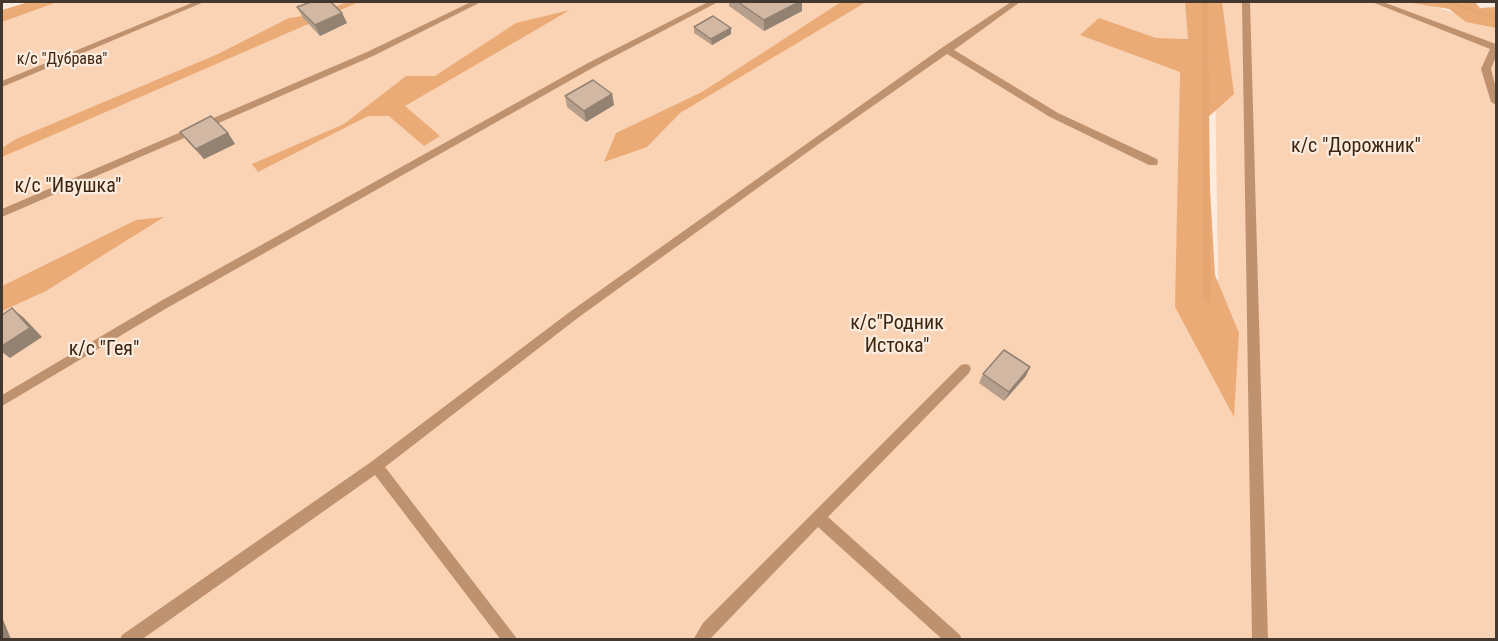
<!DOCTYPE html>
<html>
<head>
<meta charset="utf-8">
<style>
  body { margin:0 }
  #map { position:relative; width:1498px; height:641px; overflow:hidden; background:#fcecdf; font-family:"Roboto Condensed",sans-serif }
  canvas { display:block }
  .frame { position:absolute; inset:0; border:3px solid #433830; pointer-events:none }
</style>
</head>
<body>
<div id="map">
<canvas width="1498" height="641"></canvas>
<div class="frame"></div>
</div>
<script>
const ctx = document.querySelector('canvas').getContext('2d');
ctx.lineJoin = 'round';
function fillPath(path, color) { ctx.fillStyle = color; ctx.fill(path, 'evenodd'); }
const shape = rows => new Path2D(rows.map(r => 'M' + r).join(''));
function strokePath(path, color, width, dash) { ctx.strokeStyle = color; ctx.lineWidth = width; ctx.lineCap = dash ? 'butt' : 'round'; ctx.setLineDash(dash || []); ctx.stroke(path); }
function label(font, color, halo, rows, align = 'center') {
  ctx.font = font + ' "Roboto Condensed",sans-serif'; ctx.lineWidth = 4.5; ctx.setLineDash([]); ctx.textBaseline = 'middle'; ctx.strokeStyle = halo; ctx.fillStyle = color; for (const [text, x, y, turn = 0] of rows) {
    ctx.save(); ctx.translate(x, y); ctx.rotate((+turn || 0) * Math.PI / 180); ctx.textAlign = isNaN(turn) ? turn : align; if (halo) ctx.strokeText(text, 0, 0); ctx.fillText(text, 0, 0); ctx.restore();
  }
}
fillPath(shape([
  [45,2,1197,2,1219,347,1214,2,1421,2,1496,27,1496,639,2,639,2,19]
]), '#fad2b4');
fillPath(shape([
  [29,2,57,2,2,22,2,10],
  [347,2,359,2,2,157,2,148,16,139,218,54,289,18,318,14],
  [841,2,866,2,680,113,647,147,604,162,616,133,702,92],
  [1185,2,1222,2,1234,94,1206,119,1215,275,1239,333,1234,417,1175,307,1180,72,1080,35,1099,18,1156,38,1188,39],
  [1406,2,1475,2,1480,8,1496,7,1496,28,1466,22,1449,9],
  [570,10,405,106,440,136,424,146,389,116,368,116,258,172,252,164,344,124,406,76,435,76,516,23],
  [164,217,46,291,2,311,2,286,136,220]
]), '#ebab77');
fillPath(shape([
  [1202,2,1208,2,1211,300,1210,302,1207,303,1204,302,1203,300,1202,2],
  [1444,2,1452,2,1496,16,1496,20,1444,2]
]), '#e6a672');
fillPath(shape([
  [194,2,204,2,2,87,2,81,194,2],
  [471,2,481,2,373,56,2,217,2,209,367,52,471,2],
  [708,2,718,2,594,67,167,308,2,406,2,395,159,302,588,63,708,2],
  [1011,2,1020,2,954,50,1058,113,1157,159,1158,162,1157,165,1149,165,1050,117,947,54,820,143,579,317,385,467,518,640,501,640,375,475,141,640,120,640,122,635,371,462,571,311,943,47,1011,2],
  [1242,2,1250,2,1268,640,1252,640,1242,2],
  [1372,2,1383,2,1496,44,1496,56,1491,69,1496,88,1496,105,1491,102,1481,69,1490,49,1372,2],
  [965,364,969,365,971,369,969,373,828,517,960,635,962,640,943,640,818,527,709,640,693,640,703,623,961,365,965,364]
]), '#bf926f');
fillPath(shape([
  [729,2,802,2,802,11,764,31,729,6],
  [297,7,342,13,347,23,320,36,303,18],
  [694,27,731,28,731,34,712,45,694,33],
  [612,94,614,105,586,122,567,107,565,96],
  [180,132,228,133,235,144,204,159,188,142],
  [983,374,1026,376,1004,401,979,383]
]), '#b59e8c');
fillPath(shape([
  [799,2,802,2,802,11,764,31,764,20],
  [342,13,347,23,320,36,315,25],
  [731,28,731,34,712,45,711,39],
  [612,94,614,105,586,122,584,111],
  [228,133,235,144,204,159,196,149],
  [12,308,24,318,42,337,10,358,2,352,2,346],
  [1030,367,1026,376,1004,401,1009,392],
  [2,617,11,639,2,639]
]), '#938172');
const building = shape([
  [311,2,331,2,342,13,315,25,297,7,311,2],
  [738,2,799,2,764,20,738,2],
  [713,16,731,28,711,39,694,27,713,16],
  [593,80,612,94,584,111,565,96,593,80],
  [211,116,228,133,196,149,180,132,211,116],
  [12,308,30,328,2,346,2,315,12,308],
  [1004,350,1030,367,1009,392,983,374,1004,350]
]);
fillPath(building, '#d2b8a3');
strokePath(building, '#938172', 1.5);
label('16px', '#3d240d', '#fcecdf', [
  ["к/с \"Дубрава\"",62,60]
]);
label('20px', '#3d240d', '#fcecdf', [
  ["к/с \"Дорожник\"",1356,147],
  ["к/с \"Ивушка\"",68,187],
  ["к/с\"Родник",897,324],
  ["Истока\"",897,347],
  ["к/с \"Гея\"",104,350]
]);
</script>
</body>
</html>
